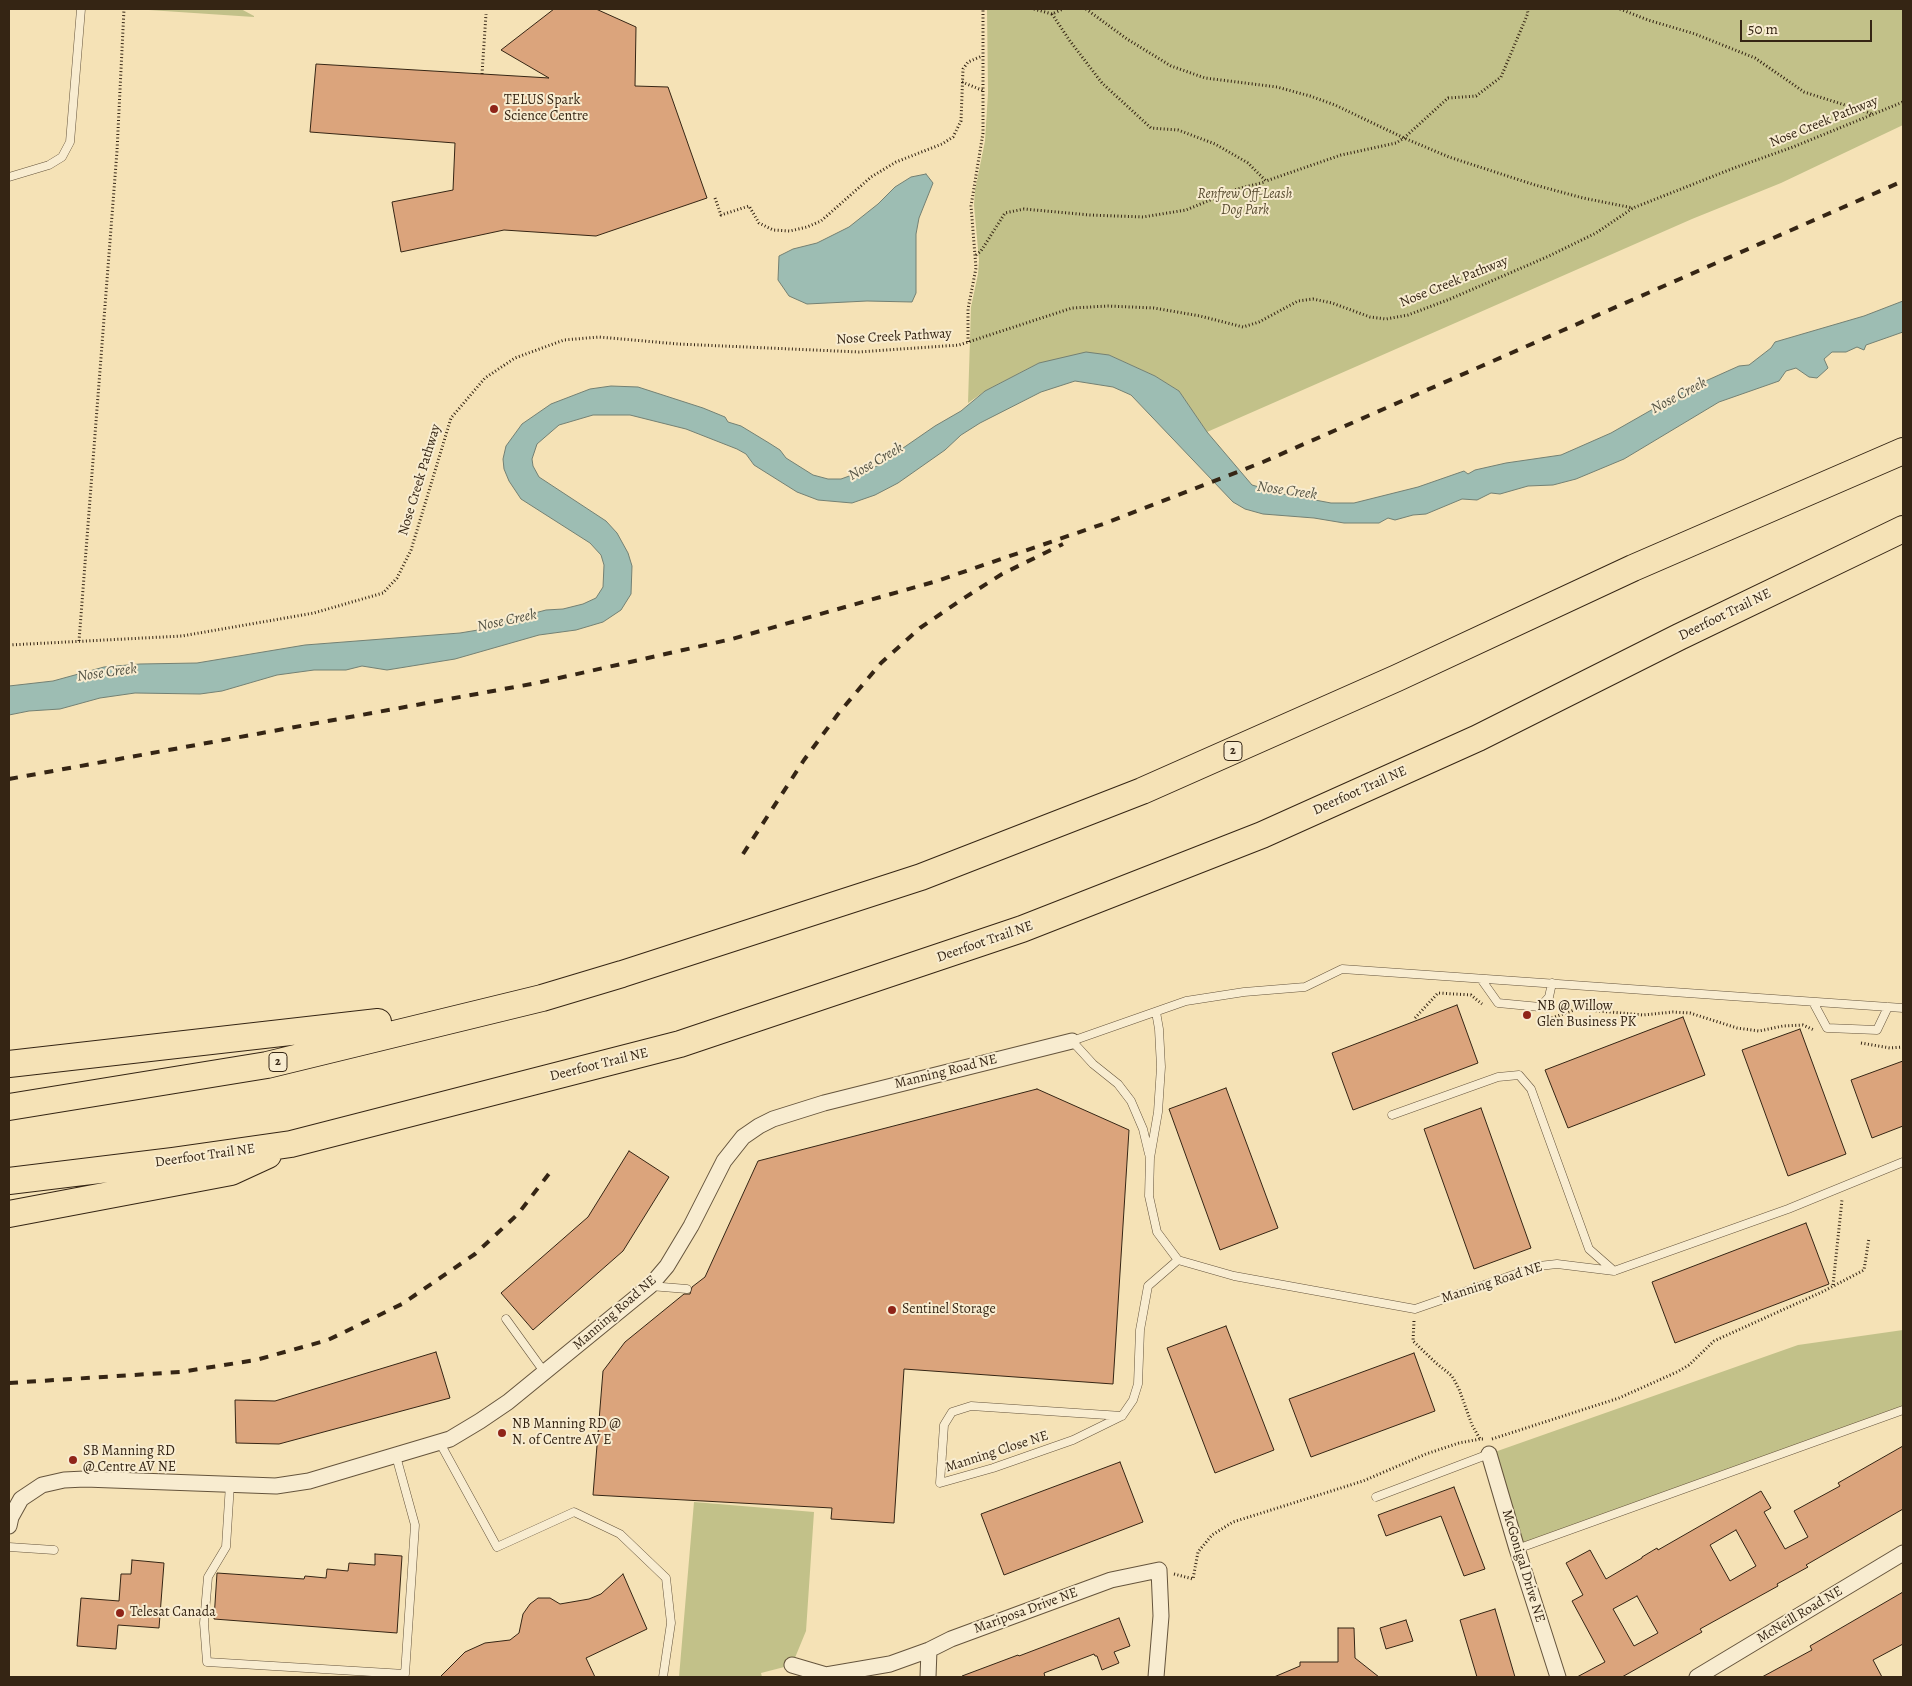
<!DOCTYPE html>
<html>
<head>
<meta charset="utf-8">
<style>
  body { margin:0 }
  #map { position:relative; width:1912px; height:1686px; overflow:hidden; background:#f5e2b6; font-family:Alegreya,serif }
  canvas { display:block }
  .frame { position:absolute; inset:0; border:10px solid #352514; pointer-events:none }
  .scale { position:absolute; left:1740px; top:20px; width:132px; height:22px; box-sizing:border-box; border:2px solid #352514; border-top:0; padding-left:6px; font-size:15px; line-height:18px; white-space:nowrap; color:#352514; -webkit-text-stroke:4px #f8ecd0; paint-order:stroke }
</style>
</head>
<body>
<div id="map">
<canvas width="1912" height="1686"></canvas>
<div class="frame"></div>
<div class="scale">50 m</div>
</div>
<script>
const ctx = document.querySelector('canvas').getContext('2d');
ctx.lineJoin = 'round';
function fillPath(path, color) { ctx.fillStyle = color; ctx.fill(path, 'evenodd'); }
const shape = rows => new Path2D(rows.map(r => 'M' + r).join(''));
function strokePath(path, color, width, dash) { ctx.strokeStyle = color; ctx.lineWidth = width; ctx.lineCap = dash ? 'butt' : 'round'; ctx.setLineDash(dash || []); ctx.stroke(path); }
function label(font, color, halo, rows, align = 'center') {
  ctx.font = font + ' Alegreya,serif'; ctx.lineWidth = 4; ctx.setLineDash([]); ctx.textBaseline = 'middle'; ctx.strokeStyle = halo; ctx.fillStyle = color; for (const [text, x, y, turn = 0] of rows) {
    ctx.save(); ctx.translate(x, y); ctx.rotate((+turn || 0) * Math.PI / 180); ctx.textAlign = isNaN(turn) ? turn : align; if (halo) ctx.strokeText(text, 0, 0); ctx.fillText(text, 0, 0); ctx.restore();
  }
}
fillPath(shape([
  [134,9,241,9,254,16,254,17],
  [987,9,1903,9,1903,125,1781,183,1692,219,1207,432,1179,391,1155,376,1109,355,1039,363,985,391,968,403,971,307,978,274,979,260,974,205,975,190,985,141,988,93],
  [1903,1330,1903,1410,1517,1549,1489,1454,1798,1345],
  [694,1502,814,1512,806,1631,792,1665,761,1673,762,1677,679,1677]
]), '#c2c189');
const water = shape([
  [926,174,933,183,919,218,916,234,916,293,912,302,867,301,807,304,789,296,778,280,779,256,793,249,817,243,849,227,878,204,895,187,911,177,926,174],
  [1903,301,1903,332,1866,345,1864,350,1857,347,1846,352,1832,352,1824,359,1828,368,1817,378,1809,377,1796,368,1786,371,1779,381,1719,402,1624,459,1576,479,1553,485,1528,486,1500,494,1491,493,1477,500,1462,499,1426,514,1413,515,1395,520,1388,518,1379,523,1344,523,1314,518,1263,514,1245,509,1233,502,1131,395,1113,387,1075,381,1041,392,980,423,961,435,945,450,898,483,875,495,852,503,818,500,797,492,754,465,746,454,737,449,686,429,630,415,593,415,559,425,537,444,532,459,533,466,539,477,606,521,617,533,628,553,632,566,631,594,621,610,603,622,576,630,539,635,455,659,387,670,362,666,346,670,314,670,277,675,222,691,200,694,135,693,100,698,60,709,29,711,9,715,9,686,53,681,104,667,140,664,197,663,305,645,460,633,490,628,505,621,546,610,563,609,583,604,596,598,603,587,604,565,601,555,590,543,521,499,509,481,504,469,503,459,506,446,522,424,551,404,590,389,611,386,638,387,703,408,725,417,728,422,741,426,769,443,780,450,786,458,813,475,828,479,841,479,877,466,935,426,961,411,985,391,1039,363,1086,352,1109,355,1155,376,1179,391,1207,432,1252,485,1283,494,1331,503,1354,503,1418,487,1464,471,1468,474,1475,470,1506,463,1561,455,1611,433,1690,388,1739,366,1749,365,1771,348,1775,342,1864,316,1903,301]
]);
fillPath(water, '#9dbdb3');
strokePath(water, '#738073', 1);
const building = shape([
  [554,9,596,9,636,27,635,86,668,87,707,198,596,236,504,230,401,252,392,202,453,190,455,143,310,132,316,64,549,78,501,50,554,9],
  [1457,1005,1478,1063,1353,1110,1332,1053,1457,1005],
  [1683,1017,1705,1075,1568,1128,1545,1070,1683,1017],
  [1800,1029,1846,1154,1788,1176,1742,1050,1800,1029],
  [1903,1061,1903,1126,1872,1138,1851,1080,1903,1061],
  [1226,1088,1278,1228,1220,1250,1169,1109,1226,1088],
  [1037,1089,1129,1130,1113,1384,904,1369,894,1523,831,1519,832,1508,593,1495,603,1371,625,1342,684,1294,690,1294,692,1287,705,1277,758,1161,1037,1089],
  [1481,1108,1531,1248,1474,1269,1424,1129,1481,1108],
  [629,1151,669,1177,623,1251,533,1330,501,1293,588,1217,629,1151],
  [1806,1223,1829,1284,1675,1343,1652,1282,1806,1223],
  [1226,1326,1274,1450,1215,1473,1167,1348,1226,1326],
  [436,1352,450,1398,279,1444,236,1443,235,1400,275,1401,436,1352],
  [1414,1353,1435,1411,1311,1457,1289,1399,1414,1353],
  [1903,1446,1903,1509,1806,1565,1808,1567,1777,1584,1778,1586,1700,1629,1702,1632,1622,1677,1577,1677,1605,1662,1572,1601,1583,1595,1566,1563,1590,1550,1606,1579,1642,1558,1642,1557,1657,1548,1658,1550,1761,1491,1771,1508,1764,1512,1785,1549,1808,1537,1794,1511,1840,1486,1838,1483,1903,1446],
  [1736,1530,1756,1566,1730,1581,1710,1545,1736,1530],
  [1637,1596,1658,1633,1634,1646,1613,1609,1637,1596],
  [1120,1462,1143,1522,1004,1575,981,1514,1120,1462],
  [1454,1487,1485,1569,1464,1576,1441,1516,1386,1536,1378,1515,1454,1487],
  [375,1554,402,1556,397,1633,214,1619,217,1573,304,1579,305,1576,326,1578,327,1569,348,1571,349,1563,375,1565,375,1554],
  [132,1560,164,1563,159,1628,118,1625,116,1649,77,1646,81,1598,119,1601,121,1574,131,1574,132,1560],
  [623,1574,647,1629,586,1658,595,1677,440,1677,465,1652,485,1643,510,1640,519,1633,523,1614,530,1604,538,1598,550,1598,560,1604,589,1599,601,1594,623,1574],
  [1903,1592,1903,1644,1873,1660,1882,1677,1762,1677,1812,1650,1810,1646,1903,1592],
  [1495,1609,1515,1677,1477,1677,1460,1620,1495,1609],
  [1119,1618,1130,1646,1114,1652,1119,1663,1102,1670,1097,1656,1095,1656,1094,1654,1044,1673,1045,1677,962,1677,962,1676,1018,1655,1019,1656,1119,1618],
  [1406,1620,1413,1641,1386,1649,1380,1628,1406,1620],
  [1338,1628,1354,1628,1355,1658,1379,1677,1274,1677,1300,1666,1300,1662,1338,1662,1338,1628]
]);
fillPath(building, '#dba47c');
strokePath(building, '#352514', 1);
const service = shape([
  [9,177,49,165,62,157,70,142,81,9],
  [1481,979,1498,1003,1540,1007,1549,997,1552,983],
  [1813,1002,1827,1028,1877,1030,1888,1007],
  [1156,1012,1159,1029,1161,1067,1158,1112,1150,1158,1149,1196,1157,1232,1178,1260,1234,1276,1415,1309,1539,1266,1557,1264,1614,1271,1788,1209,1903,1162],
  [1392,1115,1498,1077,1519,1075,1531,1089,1589,1249,1614,1271],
  [1149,1154,1143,1129,1131,1101,1118,1084,1093,1064,1072,1041,1186,1001,1244,992,1305,987,1342,969,1903,1008],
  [650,1286,687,1289],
  [506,1319,545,1373],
  [1122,1416,971,1406,952,1412,944,1425,940,1483,993,1468,1073,1440,1122,1416,1133,1400,1138,1384,1140,1330,1148,1286,1178,1260],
  [440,1443,497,1547,574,1512,620,1534,666,1578,671,1623,663,1677],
  [230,1484,226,1547,208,1577,204,1623,207,1662,405,1674,415,1525,396,1456],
  [1376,1497,1489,1454],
  [9,1547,54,1550],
  [1517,1549,1903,1410]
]);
const minor = shape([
  [1489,1454,1517,1549,1558,1677],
  [9,1526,11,1517,21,1499,42,1485,64,1480,85,1479,276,1486,309,1481,450,1439,480,1421,508,1402,650,1286,667,1266,691,1226,724,1161,743,1137,759,1126,773,1119,824,1103,1072,1041],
  [792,1665,826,1675,890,1664,929,1650,951,1639,1111,1580,1159,1570,1161,1616,1156,1677],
  [928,1677,929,1650],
  [1697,1677,1903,1553]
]);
const motorway = shape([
  [9,1064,378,1022],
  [9,1107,267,1065,542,998,622,974,921,877,1142,791,1397,678,1633,568,1903,451],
  [9,1181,173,1161,291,1144,680,1044,1022,929,1262,835,1478,738,1679,637,1903,529],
  [9,1214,231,1172,268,1155]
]);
strokePath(service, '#65543c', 9);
strokePath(minor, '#65543c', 17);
strokePath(motorway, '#352514', 28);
strokePath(shape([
  [1034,9,1052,14,1063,9],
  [1086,9,1127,39,1171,66,1205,78,1277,87,1310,96,1335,105,1404,138,1449,157,1535,185,1583,198,1633,208],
  [1620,9,1648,20,1695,34,1755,58,1804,92,1873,114],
  [1052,14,1070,41,1102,83,1151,128,1178,130,1215,144,1248,163,1266,181,1341,155,1396,143,1404,138,1448,98,1476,96,1501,77,1528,13,1527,9],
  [482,74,486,14],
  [962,82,984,91],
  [715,198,721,215,749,206,759,223,773,230,790,231,807,227,821,221,871,177,896,162,942,144,953,137,961,121,963,69,968,62,982,56],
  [976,255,981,251,1005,213,1024,209,1090,215,1143,217,1186,210,1237,189,1265,182],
  [968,342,968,309,976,268,971,206,983,133,983,9],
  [79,641,117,151,124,9],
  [9,645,182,636,314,613,383,593,397,578,411,550,451,418,485,378,515,358,564,340,599,337,678,344,859,352,959,345,1072,308,1108,306,1154,308,1200,316,1243,327,1259,322,1298,301,1313,299,1332,303,1370,317,1386,319,1408,315,1450,299,1549,256,1596,233,1633,208,1734,168,1793,147,1903,102],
  [1415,1018,1438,993,1471,995,1482,1004],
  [1545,1019,1549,1019,1577,1009,1643,1015,1673,1012,1690,1013,1737,1028,1759,1031,1783,1026,1803,1025,1814,1030],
  [1861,1043,1890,1048,1903,1047],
  [1833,1285,1842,1200],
  [1414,1321,1413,1341,1436,1363,1452,1376,1459,1389,1472,1425,1480,1439,1483,1439],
  [1492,1439,1619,1398,1677,1372,1689,1365,1714,1341,1822,1292,1864,1270,1869,1238],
  [1174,1574,1193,1579,1198,1552,1212,1535,1233,1522,1363,1481,1426,1454,1459,1443,1480,1439,1480,1441]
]), '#352514', 3, [1, 2.5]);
strokePath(service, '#f8ecd0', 8);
strokePath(minor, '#f8ecd0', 15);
strokePath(motorway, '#f5e2b6', 26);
strokePath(shape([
  [9,779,537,683,732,639,937,581,1103,524,1263,462,1903,181],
  [743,854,804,760,838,714,881,663,920,628,961,600,1002,574,1063,544],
  [9,1383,180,1372,256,1360,328,1340,402,1304,475,1254,518,1214,551,1171]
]), '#352514', 4, [9, 9]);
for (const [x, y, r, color] of [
  [494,109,5,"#8f2418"],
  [1527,1015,5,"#8f2418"],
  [892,1310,5,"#8f2418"],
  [502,1433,5,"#8f2418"],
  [73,1460,5,"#8f2418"],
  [120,1613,5,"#8f2418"]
]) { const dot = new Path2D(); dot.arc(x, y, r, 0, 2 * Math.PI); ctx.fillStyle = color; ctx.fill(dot); strokePath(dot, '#f8ecd0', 2); }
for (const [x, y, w] of [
  [1233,751,18],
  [278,1062,18]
]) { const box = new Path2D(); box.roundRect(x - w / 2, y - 9.5, w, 19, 4); ctx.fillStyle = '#f8ecd0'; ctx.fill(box); strokePath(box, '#352514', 1); }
label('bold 12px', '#352514', null, [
  ["2",1233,751],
  ["2",278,1062]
]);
label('14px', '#352514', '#f8ecd0', [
  ["TELUS Spark",504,101],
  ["Science Centre",504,117],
  ["NB @ Willow",1537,1007],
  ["Glen Business PK",1537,1023],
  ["Sentinel Storage",902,1310],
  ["NB Manning RD @",512,1425],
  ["N. of Centre AV E",512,1441],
  ["SB Manning RD",83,1452],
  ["@ Centre AV NE",83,1468],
  ["Telesat Canada",130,1613]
], 'left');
label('14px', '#352514', '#f8ecd0', [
  ["Nose Creek Pathway",1824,122,-22],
  ["Nose Creek Pathway",1454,282,-22],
  ["Nose Creek Pathway",894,337,-3],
  ["Nose Creek Pathway",420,480,-73],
  ["Deerfoot Trail NE",1725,615,-26],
  ["Deerfoot Trail NE",1360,791,-24],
  ["Deerfoot Trail NE",985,942,-19],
  ["Deerfoot Trail NE",599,1065,-14],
  ["Manning Road NE",946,1072,-14],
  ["Deerfoot Trail NE",205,1156,-8],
  ["Manning Road NE",1492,1283,-18],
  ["Manning Road NE",615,1313,-41],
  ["Manning Close NE",997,1452,-18],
  ["McGonigal Drive NE",1523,1566,73],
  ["Mariposa Drive NE",1026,1611,-20],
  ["McNeill Road NE",1800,1615,-31]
]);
label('italic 14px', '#584c31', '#f8ecd0', [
  ["Renfrew Off-Leash",1245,195],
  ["Dog Park",1245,211]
]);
label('italic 15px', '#545344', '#f8ecd0', [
  ["Nose Creek",1679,396,-28],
  ["Nose Creek",876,462,-30],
  ["Nose Creek",1287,491,8],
  ["Nose Creek",507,621,-12],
  ["Nose Creek",107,673,-8]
]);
</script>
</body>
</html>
